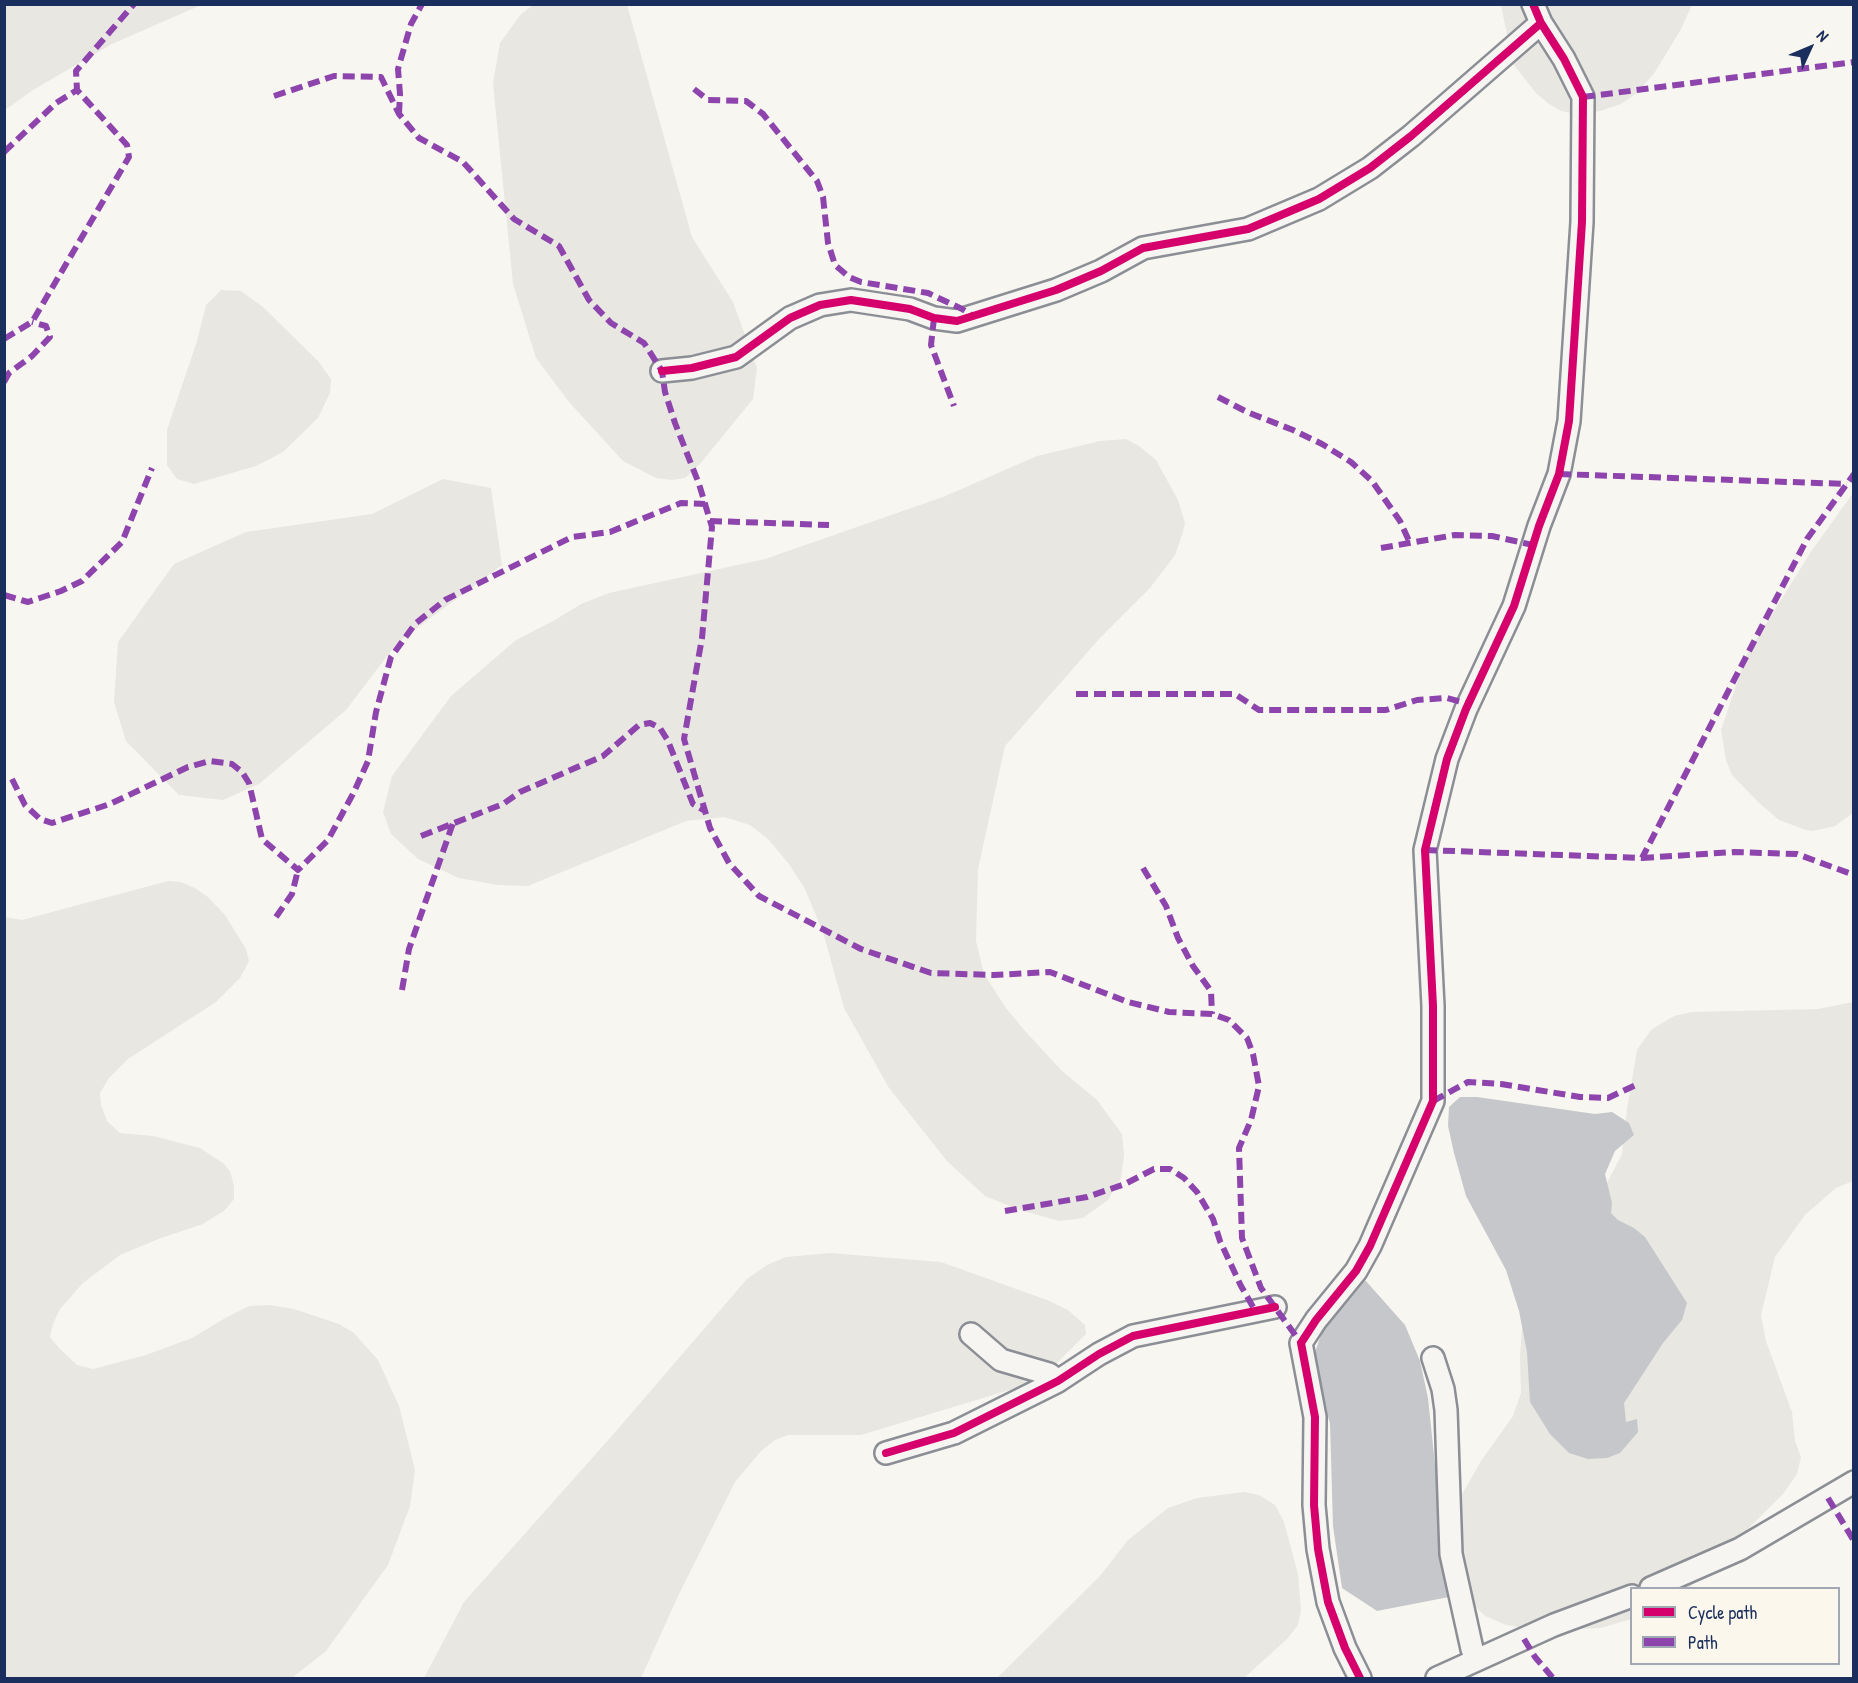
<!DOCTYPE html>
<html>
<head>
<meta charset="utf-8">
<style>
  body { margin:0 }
  #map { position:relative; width:1858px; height:1683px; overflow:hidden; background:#f8f6f0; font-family:"Patrick Hand",sans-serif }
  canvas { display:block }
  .frame { position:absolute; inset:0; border:6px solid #1b2f5e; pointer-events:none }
  .legend { position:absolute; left:1630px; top:1587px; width:210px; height:78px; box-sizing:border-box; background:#fbf7ec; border:2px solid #a1a7b3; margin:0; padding:8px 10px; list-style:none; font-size:18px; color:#1b2f5e }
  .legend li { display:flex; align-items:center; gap:12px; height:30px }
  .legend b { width:30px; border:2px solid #a1a7b3 }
  .north { position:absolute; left:1780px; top:18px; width:60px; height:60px; -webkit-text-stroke:4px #fbf7ec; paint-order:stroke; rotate:46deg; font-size:16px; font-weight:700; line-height:24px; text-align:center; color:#1b2f5e }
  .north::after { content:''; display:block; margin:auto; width:21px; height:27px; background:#1b2f5e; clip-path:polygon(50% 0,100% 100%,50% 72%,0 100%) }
</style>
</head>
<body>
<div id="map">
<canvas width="1858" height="1683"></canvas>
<div class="frame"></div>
<ul class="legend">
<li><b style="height:8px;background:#d6006c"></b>Cycle path</li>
<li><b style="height:8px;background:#8e44ad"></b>Path</li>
</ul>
<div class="north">N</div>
</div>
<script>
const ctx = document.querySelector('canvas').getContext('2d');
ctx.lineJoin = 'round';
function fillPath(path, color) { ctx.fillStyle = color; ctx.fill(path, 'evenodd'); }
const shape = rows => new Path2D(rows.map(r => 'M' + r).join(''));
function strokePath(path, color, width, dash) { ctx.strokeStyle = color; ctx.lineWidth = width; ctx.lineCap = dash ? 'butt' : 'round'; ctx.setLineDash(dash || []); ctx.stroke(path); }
fillPath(shape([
  [5,4,201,4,201,5,112,44,33,90,5,110],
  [533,5,627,5,692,237,733,302,757,368,753,399,700,464,685,478,672,480,656,478,623,461,569,402,536,358,513,284,493,83,500,43,521,14],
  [1501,5,1692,5,1680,31,1655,72,1637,93,1621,104,1600,111,1576,114,1561,111,1549,104,1536,93,1513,64],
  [221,290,241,291,263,307,318,361,331,379,330,393,318,418,283,452,256,466,194,484,177,479,167,465,167,430,197,341,206,305],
  [1126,439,1139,446,1156,460,1178,500,1185,523,1183,532,1175,555,1150,588,1100,638,1005,746,978,869,976,941,984,974,1006,1008,1025,1031,1062,1071,1097,1100,1122,1134,1124,1155,1121,1178,1108,1200,1083,1218,1059,1221,1020,1210,985,1196,947,1161,889,1088,844,1008,823,932,805,889,789,864,768,839,750,825,724,817,686,821,528,886,497,885,459,878,418,859,391,834,383,812,392,776,451,696,516,640,555,620,581,604,609,593,765,559,943,497,1037,456,1100,441],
  [443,479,491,488,502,565,397,643,346,710,259,784,223,800,179,795,126,741,114,702,118,642,174,564,246,532,372,514],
  [1853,493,1853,813,1835,826,1813,831,1806,830,1779,820,1758,802,1732,775,1726,760,1721,730,1746,656,1812,550],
  [168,881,181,882,195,888,208,897,225,915,246,949,249,961,240,978,216,1002,128,1059,109,1078,100,1093,101,1105,107,1121,120,1133,153,1136,200,1148,223,1163,230,1171,234,1186,234,1199,225,1210,203,1224,161,1238,120,1255,83,1283,60,1309,53,1324,50,1337,59,1348,77,1365,93,1369,146,1355,192,1338,227,1317,249,1306,269,1305,294,1309,339,1324,354,1333,378,1360,399,1406,415,1470,410,1506,388,1565,326,1651,292,1678,5,1678,5,917,22,920],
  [1853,1002,1853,1181,1836,1188,1805,1215,1775,1257,1761,1315,1766,1341,1792,1412,1795,1441,1801,1457,1797,1474,1783,1494,1689,1588,1632,1588,1631,1619,1601,1628,1541,1631,1506,1625,1485,1616,1470,1601,1441,1531,1481,1461,1513,1416,1521,1393,1520,1356,1525,1286,1604,1189,1622,1154,1627,1109,1637,1050,1651,1030,1674,1016,1692,1012,1818,1009],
  [830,1253,941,1262,1047,1300,1068,1310,1085,1325,1086,1334,1056,1364,1026,1385,861,1435,788,1435,775,1440,761,1451,735,1482,678,1596,641,1678,424,1678,464,1602,610,1438,747,1279,767,1265,786,1257],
  [1244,1492,1259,1495,1275,1505,1284,1522,1298,1574,1301,1611,1298,1625,1287,1639,1244,1678,997,1678,1100,1576,1128,1540,1168,1508,1197,1498]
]), '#e8e7e2');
fillPath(shape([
  [1460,1097,1477,1097,1595,1114,1612,1112,1629,1123,1634,1135,1615,1151,1605,1174,1612,1203,1611,1213,1618,1220,1634,1228,1645,1237,1687,1303,1682,1320,1663,1343,1624,1403,1626,1422,1637,1419,1638,1432,1620,1453,1607,1458,1588,1459,1569,1453,1550,1434,1530,1402,1527,1352,1519,1311,1506,1270,1466,1196,1454,1153,1448,1126,1449,1107],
  [1365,1280,1405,1325,1420,1361,1428,1398,1449,1597,1377,1611,1342,1588,1333,1526,1330,1423,1317,1382,1313,1358,1323,1329]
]), '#c5c7cb');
const street = shape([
  [662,371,692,368,736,357,790,318,820,305,851,300,910,309,934,318,957,321,1056,290,1101,271,1143,248,1248,229,1319,199,1370,168,1411,136,1541,23],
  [971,1334,1001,1360,1049,1374,1058,1381],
  [1433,1358,1443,1389,1446,1410,1451,1554,1472,1649,1477,1660],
  [886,1453,954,1433,1058,1381,1099,1354,1133,1336,1275,1307],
  [1651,1588,1740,1549,1854,1482],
  [1360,1678,1345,1648,1328,1602,1318,1549,1314,1505,1315,1417,1301,1343,1316,1320,1356,1271,1370,1246,1433,1101,1433,1006,1425,850,1447,759,1466,709,1514,606,1539,526,1559,474,1569,421,1582,222,1583,97,1564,59,1541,23,1533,4],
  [1437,1678,1554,1625,1632,1596]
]);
strokePath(street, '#8b8e94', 26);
strokePath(street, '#f6f5f1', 21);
strokePath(shape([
  [694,89,708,100,746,101,763,114,817,181,823,197,828,243,835,265,849,277,861,282,928,293,962,309,973,316],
  [274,96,334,76,381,77,399,114,419,138,463,162,514,219,559,246,589,300,611,323,644,343,662,371,665,392,675,423,699,484,712,527,702,638,684,739,710,828,729,863,759,896,861,949,931,973,994,975,1050,972,1128,1002,1169,1012,1212,1014,1229,1020,1247,1038,1253,1054,1259,1086,1251,1120,1239,1148,1242,1238,1261,1288,1301,1343],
  [1583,97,1854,62],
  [399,114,400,94,398,69,411,24,422,4],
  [4,152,56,103,77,90],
  [934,318,931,345,954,406],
  [4,339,32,322,129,157,127,145,77,90,76,71,134,4],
  [4,382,9,373,32,356,50,337,46,326,32,322],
  [1218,397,1247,412,1293,430,1322,444,1351,462,1372,481,1400,521,1410,543],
  [1559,474,1847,484],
  [710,521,829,525],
  [1381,548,1455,535,1492,536,1533,545],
  [4,595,28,602,61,591,82,581,122,542,152,468],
  [1076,694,1235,694,1259,710,1386,710,1417,700,1447,698,1469,704],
  [12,779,25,805,40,819,52,823,110,804,188,767,210,761,232,764,242,772,249,783,262,839,298,870,328,840,354,792,368,761,376,712,391,657,415,624,445,600,572,537,610,532,681,503,705,504],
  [421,836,503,804,520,792,603,756,639,725,650,723,660,728,668,741,693,804,705,811],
  [1425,850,1642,858,1807,539,1854,474],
  [1642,858,1734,852,1797,854,1854,875],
  [1143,868,1166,906,1178,938,1193,966,1211,991,1212,1014],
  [276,917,292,894,298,870],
  [402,990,409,949,453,823],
  [1433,1101,1468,1082,1501,1084,1580,1097,1608,1098,1638,1084],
  [1005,1211,1087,1197,1125,1184,1154,1169,1170,1169,1184,1178,1197,1192,1213,1219,1220,1241,1241,1286,1256,1312],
  [1828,1498,1854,1541],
  [1524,1639,1535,1657,1553,1678]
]), '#8e44ad', 6, [12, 6]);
strokePath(shape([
  [662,371,692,368,736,357,790,318,820,305,851,300,910,309,934,318,957,321,1056,290,1101,271,1143,248,1248,229,1319,199,1370,168,1411,136,1541,23],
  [886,1453,954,1433,1058,1381,1099,1354,1133,1336,1275,1307],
  [1360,1678,1345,1648,1328,1602,1318,1549,1314,1505,1315,1417,1301,1343,1316,1320,1356,1271,1370,1246,1433,1101,1433,1006,1425,850,1447,759,1466,709,1514,606,1539,526,1559,474,1569,421,1582,222,1583,97,1564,59,1541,23,1533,4]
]), '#d6006c', 8);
</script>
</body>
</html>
